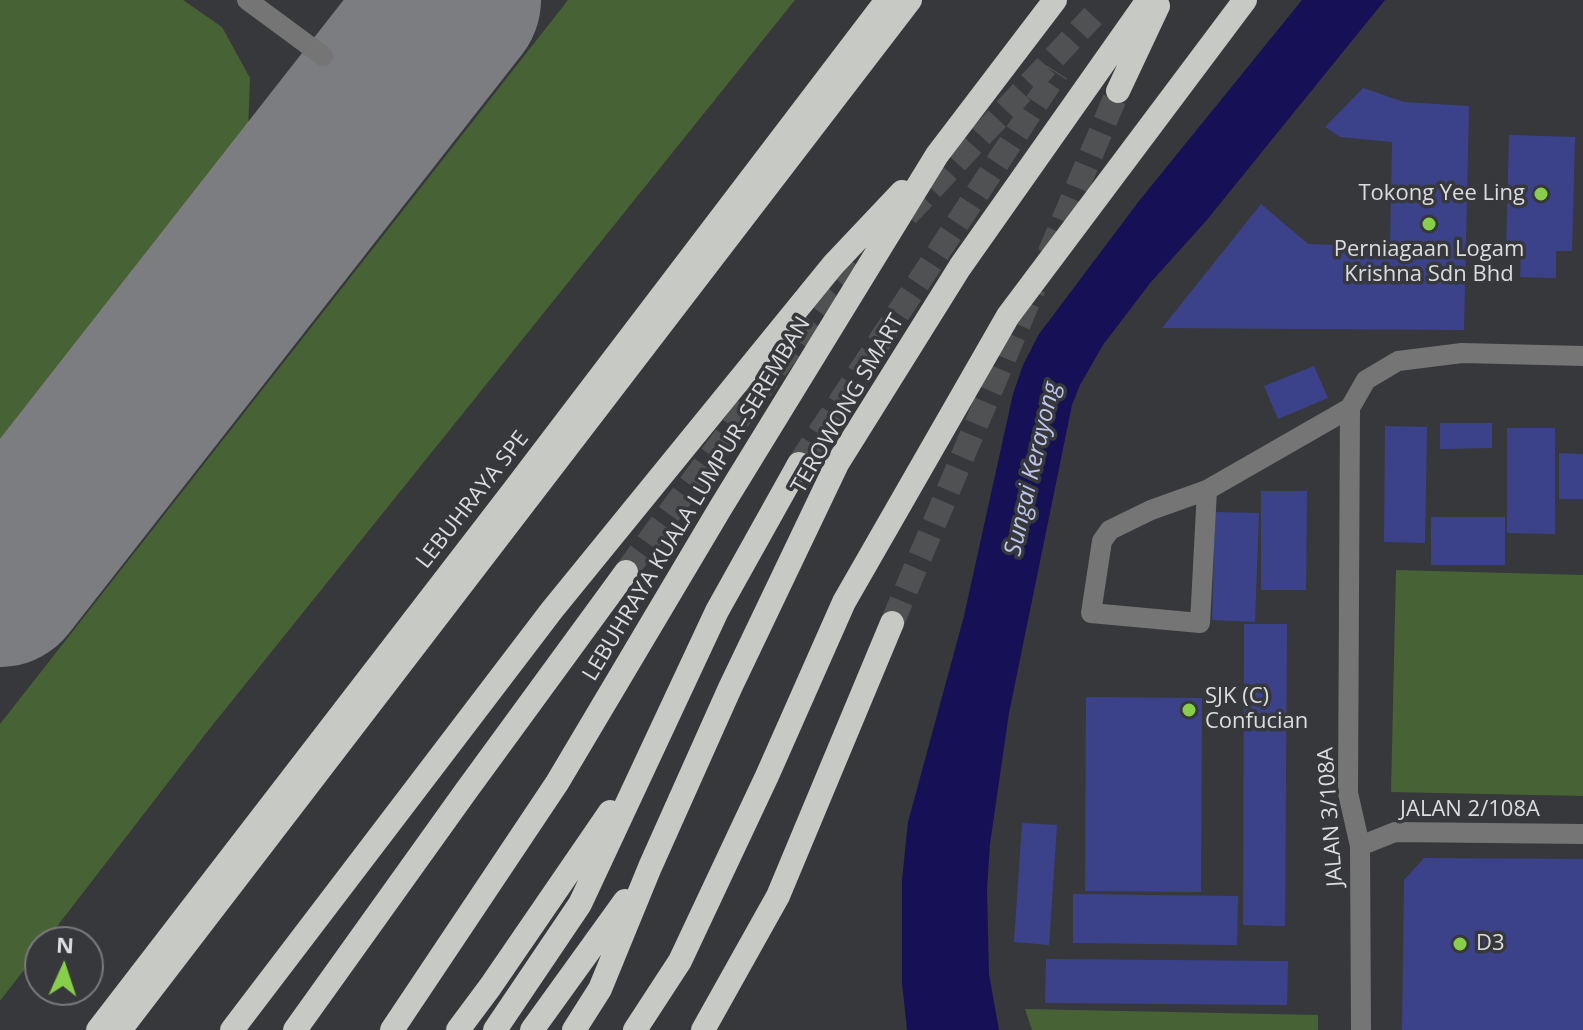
<!DOCTYPE html>
<html>
<head>
<meta charset="utf-8">
<style>
  body { margin:0 }
  #map { position:relative; width:1583px; height:1030px; overflow:hidden; background:#37383b; font-family:"Open Sans",sans-serif }
  canvas { display:block }
  .north { position:absolute; left:24px; top:926px; width:80px; height:80px; box-sizing:border-box; background:#37383b; border:2px solid #797a7c; border-radius:50%; rotate:3deg; font-size:22px; font-weight:700; line-height:32px; text-align:center; color:#dbdcde }
  .north::after { content:''; display:block; margin:auto; width:28px; height:36px; background:#87cf4b; clip-path:polygon(50% 0,100% 100%,50% 72%,0 100%) }
</style>
</head>
<body>
<div id="map">
<canvas width="1583" height="1030"></canvas>
<div class="north">N</div>
</div>
<script>
const ctx = document.querySelector('canvas').getContext('2d');
ctx.lineJoin = 'round';
function fillPath(path, color) { ctx.fillStyle = color; ctx.fill(path, 'evenodd'); }
const shape = rows => new Path2D(rows.map(r => 'M' + r).join(''));
function strokePath(path, color, width, dash) { ctx.strokeStyle = color; ctx.lineWidth = width; ctx.lineCap = dash ? 'butt' : 'round'; ctx.setLineDash(dash || []); ctx.stroke(path); }
function label(font, color, halo, rows, align = 'center') {
  ctx.font = font + ' "Open Sans",sans-serif'; ctx.lineWidth = 7; ctx.setLineDash([]); ctx.textBaseline = 'middle'; ctx.strokeStyle = halo; ctx.fillStyle = color; for (const [text, x, y, turn = 0] of rows) {
    ctx.save(); ctx.translate(x, y); ctx.rotate((+turn || 0) * Math.PI / 180); ctx.textAlign = isNaN(turn) ? turn : align; if (halo) ctx.strokeText(text, 0, 0); ctx.fillText(text, 0, 0); ctx.restore();
  }
}
fillPath(shape([
  [0,0,183,0,222,27,250,78,248,132,0,449],
  [568,0,795,0,207,732,45,942,40,942,40,949,0,1001,0,724],
  [1396,570,1583,575,1583,796,1391,792],
  [1025,1009,1318,1015,1318,1030,1032,1030]
]), '#476235');
fillPath(shape([
  [1302,0,1385,0,1206,221,1151,282,1103,345,1080,385,1072,405,1009,713,990,844,987,889,989,974,999,1030,907,1030,902,983,902,880,908,822,964,616,1013,394,1023,365,1039,334,1139,201]
]), '#161157');
strokePath(shape([
  [0,580,454,0]
]), '#7c7d80', 174);
fillPath(shape([
  [1363,88,1404,102,1469,106,1464,330,1162,328,1261,204,1308,244,1390,247,1392,142,1340,137,1325,127],
  [1509,135,1575,137,1572,251,1556,251,1556,278,1520,277,1521,253,1506,253],
  [1314,366,1328,398,1278,419,1264,386],
  [1440,423,1492,423,1492,448,1440,449],
  [1385,426,1427,427,1425,543,1384,542],
  [1507,428,1555,428,1555,534,1507,533],
  [1559,453,1583,454,1583,499,1559,499],
  [1261,491,1307,491,1306,590,1261,590],
  [1215,512,1259,513,1255,622,1212,620],
  [1431,517,1505,517,1505,565,1431,565],
  [1244,624,1287,624,1285,926,1243,925],
  [1086,697,1202,698,1201,892,1085,891],
  [1022,823,1057,825,1049,945,1014,942],
  [1424,858,1583,859,1583,1030,1402,1030,1404,880],
  [1073,894,1238,896,1237,945,1073,943],
  [1046,959,1288,961,1287,1005,1045,1003]
]), '#3c428a');
strokePath(shape([
  [907,215,1093,16],
  [1049,254,1118,91],
  [799,464,1057,72],
  [626,572,820,308,868,257],
  [892,623,1034,288]
]), '#505153', 24, [24, 12]);
strokePath(shape([
  [247,0,323,56],
  [1207,490,1200,623,1091,613,1102,541,1110,530,1151,510,1207,490,1350,408],
  [1360,846,1395,832,1583,834],
  [1361,1030,1360,846,1348,793,1350,408,1366,380,1398,361,1462,353,1583,356]
]), '#747574', 20);
strokePath(shape([
  [1118,91,1158,6],
  [98,1030,514,490,887,0],
  [120,1030,910,0],
  [232,1030,552,610,833,265,902,192],
  [295,1030,466,791,626,572],
  [392,1030,557,783,721,507,937,155,1055,0],
  [458,1030,490,987,610,812],
  [495,1030,580,904,717,611,799,464],
  [532,1030,625,901],
  [574,1030,600,989,650,867,730,688,837,464,960,267,1148,0],
  [635,1030,680,961,767,776,844,602,1008,316,1245,0],
  [703,1030,778,896,892,623]
]), '#c7c9c5', 24);
for (const [x, y, r, color] of [
  [1541,194,8,"#87cf4b"],
  [1429,224,8,"#87cf4b"],
  [1189,710,8,"#87cf4b"],
  [1460,944,8,"#87cf4b"]
]) { const dot = new Path2D(); dot.arc(x, y, r, 0, 2 * Math.PI); ctx.fillStyle = color; ctx.fill(dot); strokePath(dot, '#37383b', 3); }
label('22px', '#dbdcde', '#37383b', [
  ["Tokong Yee Ling",1525,194,"right"],
  ["Perniagaan Logam",1429,250,"center"],
  ["Krishna Sdn Bhd",1429,275,"center"],
  ["SJK (C)",1205,697],
  ["Confucian",1205,722],
  ["D3",1476,944]
], 'left');
label('22px', '#dbdcde', '#37383b', [
  ["TEROWONG SMART",848,404,-60],
  ["LEBUHRAYA KUALA LUMPUR–SEREMBAN",697,499,-59],
  ["LEBUHRAYA SPE",473,500,-52],
  ["JALAN 2/108A",1470,810],
  ["JALAN 3/108A",1331,817,-94]
]);
label('italic 24px', '#bec6f0', '#37383b', [
  ["Sungai Kerayong",1033,469,-77]
]);
</script>
</body>
</html>
